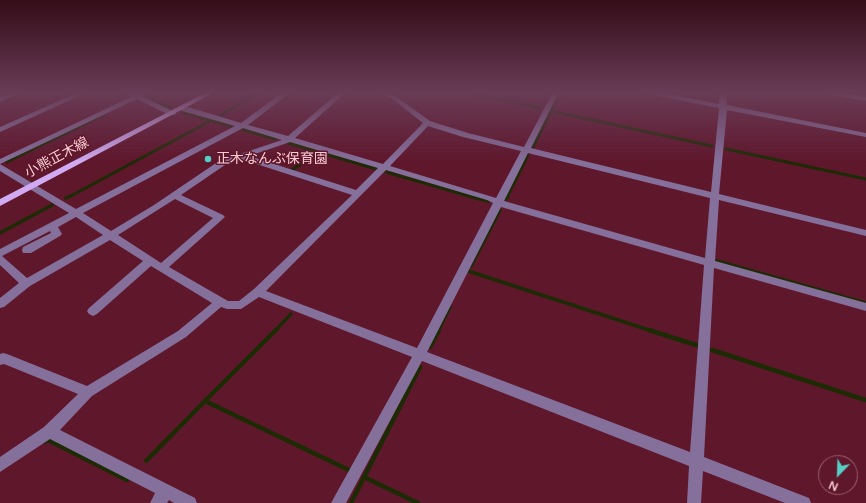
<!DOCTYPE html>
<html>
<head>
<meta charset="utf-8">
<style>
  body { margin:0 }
  #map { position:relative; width:866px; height:503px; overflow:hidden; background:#5f172c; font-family:"Varela Round",sans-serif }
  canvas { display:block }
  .north { position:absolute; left:818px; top:455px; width:40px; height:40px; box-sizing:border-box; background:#5f172c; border:1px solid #9c5f6e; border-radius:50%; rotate:203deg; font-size:11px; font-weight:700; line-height:16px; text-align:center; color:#f8cad1 }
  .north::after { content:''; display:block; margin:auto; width:14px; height:18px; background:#56cec4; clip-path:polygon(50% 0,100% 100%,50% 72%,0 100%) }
</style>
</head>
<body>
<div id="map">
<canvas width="866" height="503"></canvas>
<div class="north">N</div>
</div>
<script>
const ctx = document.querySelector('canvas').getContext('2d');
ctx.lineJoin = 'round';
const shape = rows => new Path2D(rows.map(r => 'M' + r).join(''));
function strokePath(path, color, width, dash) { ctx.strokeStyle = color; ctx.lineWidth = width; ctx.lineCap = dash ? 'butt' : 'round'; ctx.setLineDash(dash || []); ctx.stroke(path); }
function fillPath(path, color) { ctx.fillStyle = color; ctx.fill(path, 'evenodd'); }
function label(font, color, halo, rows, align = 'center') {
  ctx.font = font + ' "Varela Round","Noto Sans JP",sans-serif'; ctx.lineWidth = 3; ctx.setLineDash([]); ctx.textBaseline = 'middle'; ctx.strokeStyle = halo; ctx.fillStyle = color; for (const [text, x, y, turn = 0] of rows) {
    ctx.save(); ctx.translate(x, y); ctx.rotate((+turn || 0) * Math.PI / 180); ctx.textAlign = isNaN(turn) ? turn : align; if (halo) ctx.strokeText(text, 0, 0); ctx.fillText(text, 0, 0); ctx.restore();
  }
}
strokePath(shape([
  [151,92,145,95,145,97,171,108],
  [466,92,540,108],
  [551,111,712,146],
  [183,113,231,126],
  [221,115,259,92],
  [241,129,275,139],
  [288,143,376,169],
  [533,147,561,92],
  [726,149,866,179],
  [7,162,105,114],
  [292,170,317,152],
  [386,172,472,197],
  [69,197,212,120],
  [507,197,528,155]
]), '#1d2b04', 3);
strokePath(shape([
  [469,196,488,201],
  [66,198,71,196],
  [506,199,508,196],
  [0,233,52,205],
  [717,261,866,303],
  [471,266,500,210],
  [468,271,652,331],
  [275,331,291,314],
  [438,331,450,307]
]), '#1d2b04', 3.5);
strokePath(shape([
  [649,330,699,346],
  [430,347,439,330],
  [712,350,866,400],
  [205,401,276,330],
  [44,442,48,440,127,480],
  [146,461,205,401,351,471],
  [364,477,418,503],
  [351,503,420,367]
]), '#1d2b04', 4.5);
fillPath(shape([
  [13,92,22,92,0,102,0,97,13,92],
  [79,92,88,92,0,132,0,127,79,92],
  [124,92,133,92,137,94,140,92,149,92,142,96,176,113,175,115,169,115,137,99,0,164,76,209,235,126,179,110,179,106,185,106,241,123,283,92,291,92,248,125,288,136,339,92,346,92,295,138,383,164,423,123,391,98,374,92,384,92,395,96,430,121,468,133,524,147,553,92,559,92,531,148,711,192,719,108,648,94,645,92,659,92,719,104,720,92,726,92,727,105,866,133,866,137,727,110,719,194,866,230,866,236,719,200,715,261,866,303,866,311,714,268,704,457,809,498,811,503,785,503,703,471,701,503,687,503,689,466,422,361,346,503,331,503,412,357,259,297,241,309,227,309,221,307,186,337,92,396,60,430,195,498,197,503,174,503,169,500,167,503,150,503,155,493,50,439,0,472,0,457,44,427,78,394,4,364,0,365,0,354,3,353,7,354,87,386,178,331,212,303,151,266,97,314,93,316,89,314,87,311,89,308,143,261,110,240,30,286,4,307,0,308,0,298,19,283,0,265,0,249,69,213,0,171,0,159,131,97,124,92],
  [428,126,463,137,521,151,496,198,390,166,428,126],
  [243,128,282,140,219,161,154,205,111,231,83,213,243,128],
  [290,142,378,168,356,190,249,156,290,142],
  [528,153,710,198,705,258,504,201,528,153],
  [241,159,352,195,254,289,239,301,228,301,169,267,225,217,223,215,181,195,225,165,241,159],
  [386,170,487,200,493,203,417,348,266,291,386,170],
  [175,199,213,218,161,263,118,235,175,199],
  [501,207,704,265,690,452,427,352,501,207],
  [76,217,103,235,27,278,2,256,50,231,51,233,23,247,22,250,23,253,31,253,60,236,62,234,58,227,76,217],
  [823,92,838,92,866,97,866,101,826,94,823,92]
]), '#856f9b');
fillPath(shape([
  [207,92,215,92,0,206,0,199,207,92]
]), '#d0aaf2');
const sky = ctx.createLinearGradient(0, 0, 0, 162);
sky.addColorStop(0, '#340d18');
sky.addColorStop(0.57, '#693c56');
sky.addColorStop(1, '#693c5600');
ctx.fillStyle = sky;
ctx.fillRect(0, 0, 866, 162);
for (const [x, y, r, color] of [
  [208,159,4,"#56cec4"]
]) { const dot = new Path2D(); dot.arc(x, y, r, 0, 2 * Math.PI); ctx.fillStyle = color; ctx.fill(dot); strokePath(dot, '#5f172c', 1.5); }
label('14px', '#f8cad1', '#5f172c', [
  ["小熊正木線",57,158,-28]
]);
label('14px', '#f8cad1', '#5f172c', [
  ["正木なんぶ保育園",216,159]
], 'left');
</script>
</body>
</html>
